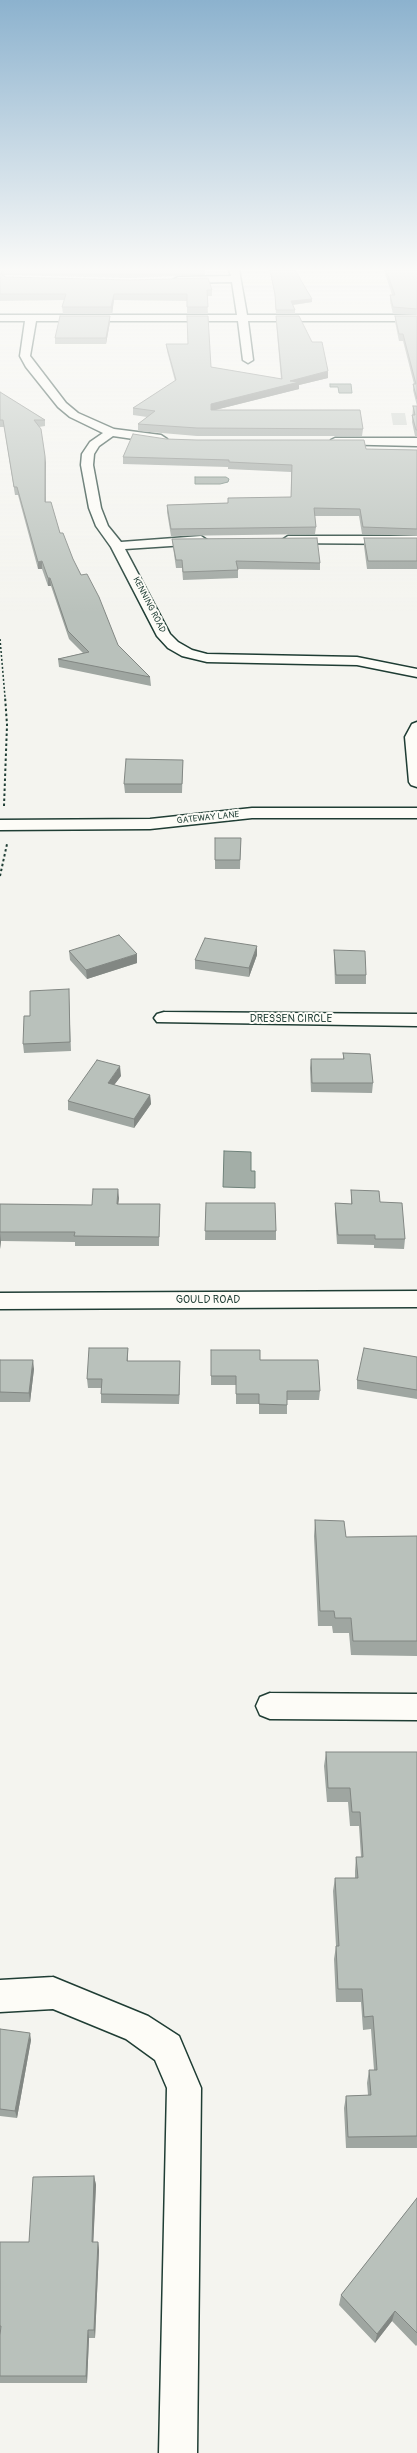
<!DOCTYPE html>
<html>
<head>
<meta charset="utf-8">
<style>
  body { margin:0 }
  canvas { display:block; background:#f4f4ef }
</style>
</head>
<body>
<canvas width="417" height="2453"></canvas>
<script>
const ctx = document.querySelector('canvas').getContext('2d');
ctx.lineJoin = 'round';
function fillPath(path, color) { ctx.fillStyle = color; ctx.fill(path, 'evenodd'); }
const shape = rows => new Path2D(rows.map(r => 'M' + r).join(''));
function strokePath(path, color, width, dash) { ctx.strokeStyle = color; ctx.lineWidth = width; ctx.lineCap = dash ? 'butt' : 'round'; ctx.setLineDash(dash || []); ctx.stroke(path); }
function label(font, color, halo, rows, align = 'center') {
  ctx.font = font + ' Pangolin,sans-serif'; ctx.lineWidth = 4; ctx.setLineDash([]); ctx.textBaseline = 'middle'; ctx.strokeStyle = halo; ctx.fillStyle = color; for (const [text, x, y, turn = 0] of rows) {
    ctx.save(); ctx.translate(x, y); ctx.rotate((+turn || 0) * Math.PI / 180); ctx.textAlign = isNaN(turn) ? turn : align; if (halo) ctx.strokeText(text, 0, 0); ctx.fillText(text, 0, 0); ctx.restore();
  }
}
fillPath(shape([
  [391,413,405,413,407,425,393,425]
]), '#d1d6d1');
const water = shape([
  [330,384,351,384,352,393,339,393,338,387,330,387,330,384],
  [195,477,226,477,229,479,228,482,220,484,195,484,195,477],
  [224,1151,251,1152,251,1171,255,1171,255,1188,223,1187,224,1151]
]);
fillPath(water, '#a3aea7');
strokePath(water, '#6e8179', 1);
const minor = shape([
  [229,270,239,270,247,315,417,315,417,321,248,321,253,360,248,363,243,360,238,321,36,321,30,356,66,403,78,413,114,429,161,435,167,439,161,443,113,436,99,446,94,454,93,465,101,508,108,526,121,542,201,536,207,540,201,544,125,549,170,634,178,642,192,650,207,654,357,657,417,669,417,677,357,665,207,662,182,656,168,648,157,636,111,547,96,526,89,508,81,465,82,454,90,442,103,433,70,417,58,407,26,367,20,356,25,321,0,321,0,315,237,315,232,282,178,283,173,280,178,277,231,276,229,270],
  [335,438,417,438,417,446,331,444,331,440,335,438],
  [288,536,417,536,417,544,283,543,282,540,288,536],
  [417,722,417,787,411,785,409,782,405,737,412,724,417,722],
  [252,808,417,808,417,818,252,818,150,829,0,830,0,820,150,819,252,808],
  [164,1012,417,1014,417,1026,157,1022,154,1018,157,1014,164,1012],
  [417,1291,417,1307,0,1309,0,1293,417,1291],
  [270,1693,417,1694,417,1720,270,1719,260,1715,256,1706,260,1697,270,1693],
  [53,1977,148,2016,179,2036,201,2088,197,2453,159,2453,167,2088,155,2060,126,2039,53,2009,0,2012,0,1980,53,1977]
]);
strokePath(minor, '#1f3d34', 3);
strokePath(shape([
  [0,639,5,697]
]), '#1f3d34', 1.5, [2, 2]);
strokePath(shape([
  [4,806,7,725,5,696],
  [0,876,7,844]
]), '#1f3d34', 2, [2.5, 2.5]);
fillPath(minor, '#fdfcf7');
fillPath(shape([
  [0,270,205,270,205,275,130,278,5,275,4,276,6,277,212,290,212,296,207,296,208,314,187,314,187,301,114,300,112,314,63,314,62,307,64,300,0,301],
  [270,270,295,270,312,299,312,302,293,305,295,310,295,314,276,314,275,298],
  [384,270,417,270,417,315,393,314,390,301,390,295,392,295],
  [276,316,328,378,299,385,299,389,215,410,363,429,362,436,197,436,138,431,138,424,147,417,133,415,133,408,175,381,167,351,166,344,211,367,281,379,276,322],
  [395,316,417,316,417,437,415,436,412,422,413,406,417,406,413,390,414,384,403,341,399,341,395,322],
  [110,322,106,344,55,344,55,338],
  [0,391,0,392,45,420,45,426,39,427,45,456,46,502,60,533,73,559,118,645,150,677,151,686,59,667,58,659,83,653,69,639,51,586,48,586,42,569,38,569,18,495,15,495,4,427,0,427],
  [166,439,366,449,417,450,417,536,362,534,359,516,314,516,316,527,315,534,171,536,167,512,167,505,228,503,291,497,291,472,228,469,228,467,123,464,123,457],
  [364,538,417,538,417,569,367,569,364,546],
  [172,539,320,563,320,570,238,569,238,578,183,580,182,568,176,568,173,547],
  [183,760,182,793,125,793,124,784],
  [215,838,241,838,240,869,215,869],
  [334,950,366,975,366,984,335,984,334,959],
  [69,951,137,963,87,979,70,960],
  [257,955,249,977,195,969,195,960],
  [69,998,71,1051,24,1053,23,1044,30,1016],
  [343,1053,373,1083,372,1093,311,1092,310,1068,311,1059,343,1059],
  [121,1076,114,1085,150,1095,151,1104,134,1128,68,1110,68,1101],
  [351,1190,380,1202,405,1239,404,1249,374,1248,374,1245,337,1244,335,1213,335,1203,351,1204],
  [119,1198,118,1204,160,1204,159,1246,75,1246,75,1242,1,1241,0,1249,0,1204,92,1205],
  [206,1203,276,1231,276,1240,205,1240],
  [128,1348,128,1361,180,1361,179,1404,101,1403,101,1388,88,1388,87,1379],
  [211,1350,260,1360,320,1391,319,1400,287,1400,287,1414,259,1414,259,1404,236,1404,236,1385,211,1385],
  [417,1357,417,1399,357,1389,357,1380],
  [0,1360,34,1369,30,1402,0,1402],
  [315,1520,346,1537,417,1536,417,1656,351,1655,349,1633,333,1633,332,1626,318,1626,314,1536],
  [326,1752,417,1752,417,2148,346,2148,344,2108,346,2096,368,2095,367,2083,369,2070,374,2070,371,2029,363,2030,361,2002,336,2002,334,1959,336,1946,333,1891,335,1878,355,1878,355,1871,356,1857,361,1857,359,1826,350,1826,348,1802,327,1802,324,1766],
  [0,2029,31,2040,17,2118,0,2116],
  [94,2176,96,2185,93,2242,98,2242,99,2250,95,2338,89,2338,87,2383,0,2383,0,2242,29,2242],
  [417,2198,417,2345,416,2346,392,2321,375,2343,339,2305,341,2295]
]), '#9fa6a1');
fillPath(shape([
  [3,270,5,270,5,275,0,279,0,273],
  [114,294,114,300,112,314,111,307],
  [312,299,312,302,291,305,291,301],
  [110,316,110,322,106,344,106,338],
  [328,371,328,378,299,385,299,389,211,411,211,404,290,381],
  [45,456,46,463,45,509],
  [42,561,42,569,38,569,38,562],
  [48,578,50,578,51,586,48,586],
  [257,946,257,955,249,977,249,968],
  [137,954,137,963,87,979,86,970],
  [120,1066,121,1076,108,1093,108,1083],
  [150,1095,151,1104,134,1128,134,1119],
  [118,1189,119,1198,117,1214,117,1204],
  [0,1232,1,1241,0,1249],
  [33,1360,34,1369,30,1402,29,1393],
  [180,1361,180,1371,179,1404,179,1395],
  [30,2033,31,2040,17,2118,15,2111],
  [94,2176,96,2185,93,2250,92,2242],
  [98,2242,99,2250,95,2338,94,2330],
  [395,2311,392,2321,375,2343,377,2334],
  [88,2330,89,2338,87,2383,86,2376]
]), '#828783');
const building = shape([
  [60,270,183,270,130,271,60,270],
  [270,270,295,270,312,299,291,301,295,310,276,310,275,294,270,270],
  [386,270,417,270,417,309,393,307,390,295,395,295,386,270],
  [0,274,6,277,130,280,208,278,212,290,207,290,208,307,187,307,187,294,114,294,111,307,62,307,66,294,0,294,0,274],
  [60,316,110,316,106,338,55,338,60,316],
  [187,316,208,316,211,367,282,379,276,316,299,316,312,342,322,342,328,371,290,381,299,382,211,404,211,410,360,410,363,429,197,428,138,424,155,411,133,408,176,380,166,344,188,344,187,316],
  [395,316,417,316,417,399,413,384,416,384,403,334,399,334,395,316],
  [0,392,45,420,34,420,41,429,45,456,45,502,51,502,60,533,63,533,73,559,81,575,87,574,99,597,118,645,150,677,58,659,89,652,68,631,50,578,48,578,42,561,38,562,17,487,14,487,3,420,0,420,0,392],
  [413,406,417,406,417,430,416,430,412,415,415,415,413,406],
  [133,434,166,439,197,440,364,440,366,449,417,450,417,529,363,527,360,509,314,508,316,527,171,529,167,505,228,503,228,498,291,497,292,465,229,462,229,460,123,457,133,434],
  [317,538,320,563,236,561,238,570,183,572,182,560,176,560,172,539,317,538],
  [364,538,417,538,417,561,368,561,364,538],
  [126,759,183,760,182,784,124,784,126,759],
  [215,838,241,838,240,860,215,860,215,838],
  [119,935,137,954,86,970,69,951,119,935],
  [205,938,257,946,249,968,195,960,205,938],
  [334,950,365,951,366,975,336,975,334,950],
  [69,989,70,1042,23,1044,24,1016,30,1016,30,991,69,989],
  [343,1053,370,1054,373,1083,312,1083,311,1059,344,1059,343,1053],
  [97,1060,120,1066,108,1083,150,1095,134,1119,68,1101,97,1060],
  [93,1189,118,1189,117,1204,160,1204,159,1237,74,1236,75,1232,0,1232,0,1204,92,1205,93,1189],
  [351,1190,379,1191,380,1202,402,1203,405,1239,375,1239,375,1235,338,1235,335,1203,352,1204,351,1190],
  [206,1203,275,1203,276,1231,205,1231,206,1203],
  [89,1348,128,1348,127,1361,180,1361,179,1395,101,1394,102,1379,87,1379,89,1348],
  [364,1348,417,1357,417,1390,357,1380,364,1348],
  [211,1350,260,1350,260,1360,318,1360,320,1391,287,1391,287,1405,259,1404,259,1394,236,1394,236,1376,211,1376,211,1350],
  [0,1360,33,1360,29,1393,0,1392,0,1360],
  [315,1520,344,1521,346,1537,417,1536,417,1641,353,1641,351,1618,335,1618,334,1611,320,1611,315,1520],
  [326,1752,417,1752,417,2136,348,2137,346,2096,371,2095,369,2070,377,2070,373,2016,364,2017,362,1989,338,1989,336,1946,339,1946,335,1878,358,1878,356,1857,363,1857,360,1812,352,1812,350,1788,328,1788,326,1752],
  [0,2029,30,2033,15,2111,0,2109,0,2029],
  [94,2176,92,2242,98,2242,94,2330,88,2330,86,2376,0,2376,0,2335,1,2326,0,2326,0,2242,29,2242,33,2177,94,2176],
  [417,2198,417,2333,395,2311,377,2334,341,2295,417,2198]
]);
fillPath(building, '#b9c1bb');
strokePath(building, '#828783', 1);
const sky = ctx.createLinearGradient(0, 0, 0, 613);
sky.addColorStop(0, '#8cb2ce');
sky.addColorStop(0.44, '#fafaf8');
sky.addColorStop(1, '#fafaf800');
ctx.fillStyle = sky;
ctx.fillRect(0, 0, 417, 613);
label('9px', '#1f3d34', '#fdfcf7', [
  ["KENNING ROAD",149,605,63],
  ["GATEWAY LANE",208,818,-6]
]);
label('11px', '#1f3d34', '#fdfcf7', [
  ["DRESSEN CIRCLE",291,1019],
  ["GOULD ROAD",208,1300]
]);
</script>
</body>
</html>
